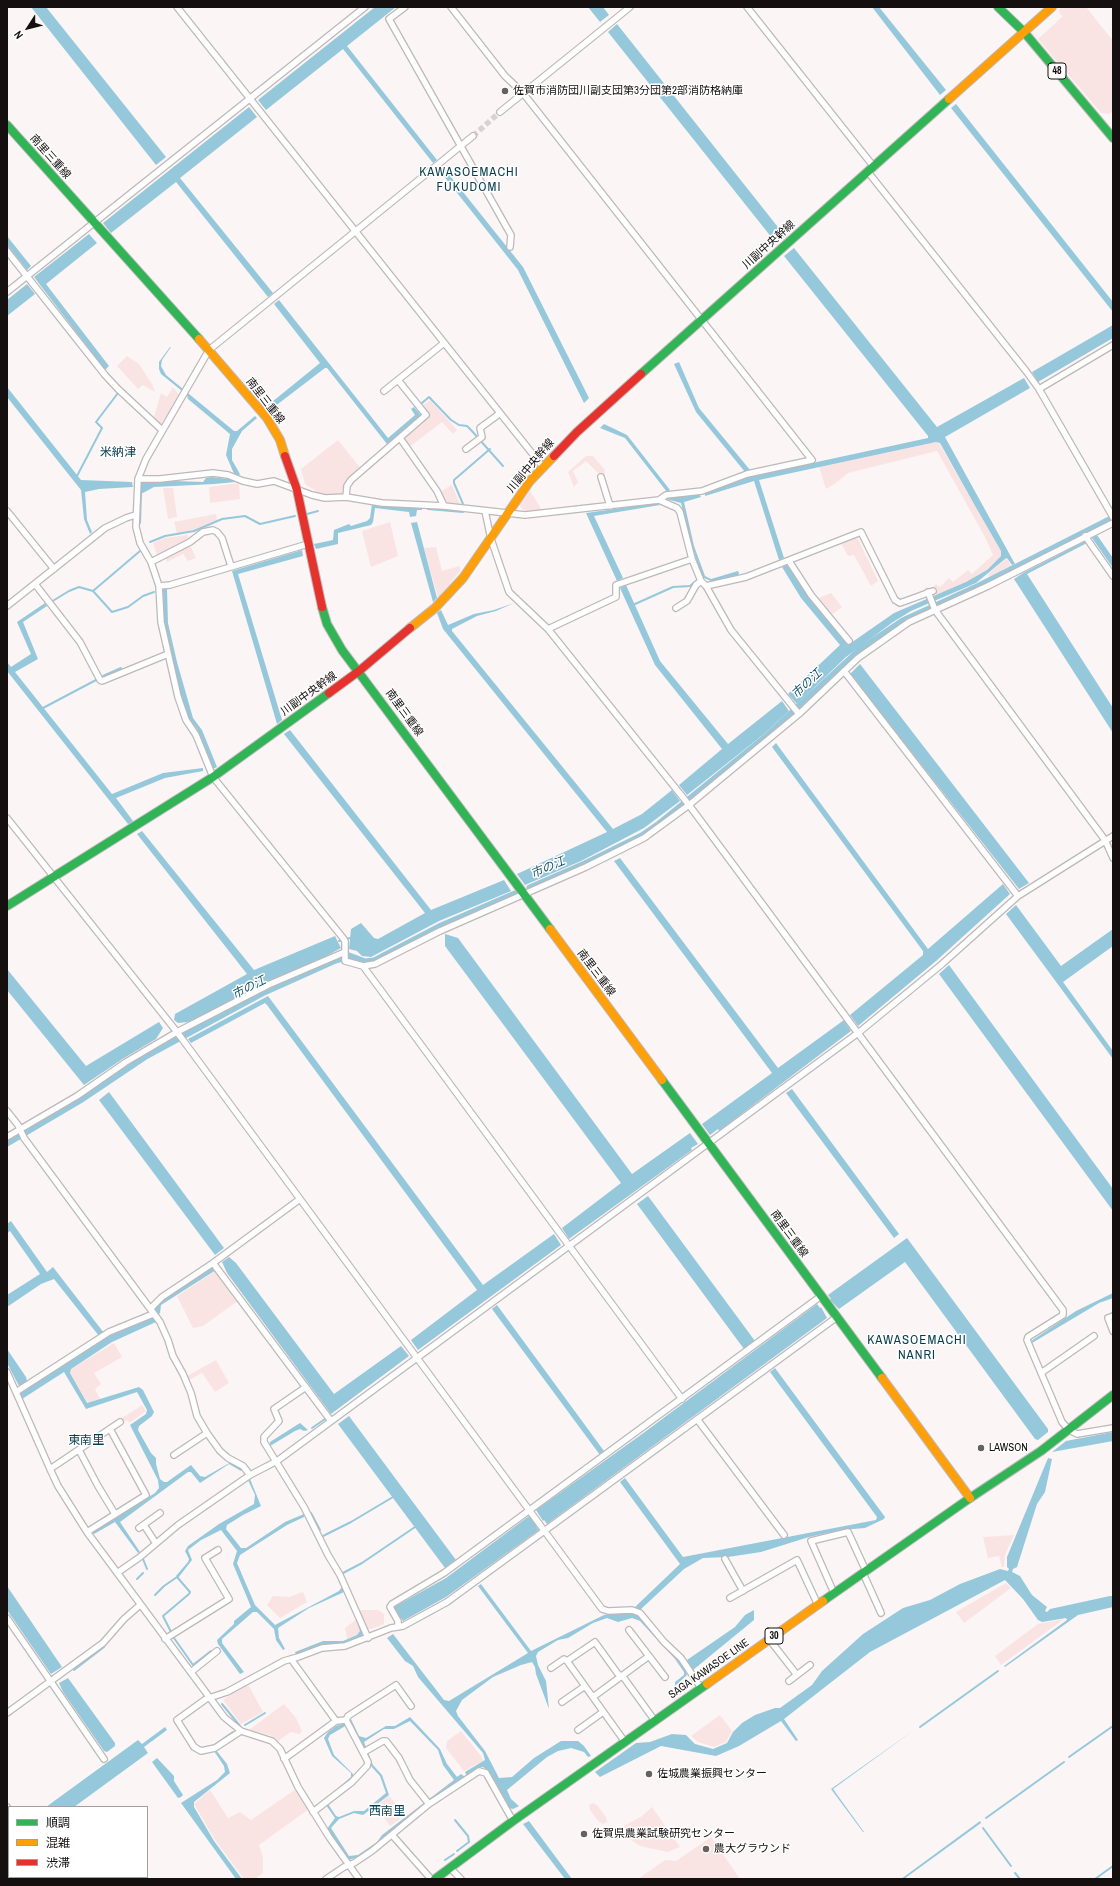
<!DOCTYPE html>
<html>
<head>
<meta charset="utf-8">
<style>
  body { margin:0 }
  #map { position:relative; width:1120px; height:1886px; overflow:hidden; background:#fbf5f5; font-family:"Archivo Narrow","Noto Sans JP",sans-serif }
  canvas { display:block }
  .frame { position:absolute; inset:0; border:8px solid #150f0f; pointer-events:none }
  .legend { position:absolute; left:8px; top:1806px; width:140px; height:72px; box-sizing:border-box; background:#fff; border:1px solid #a19f9f; margin:0; padding:5px 7px; list-style:none; font-size:12px; color:#150f0f }
  .legend li { display:flex; align-items:center; gap:8px; height:20px }
  .legend b { width:20px; border:1px solid #a19f9f }
  .north { position:absolute; left:8px; top:8px; width:40px; height:40px; -webkit-text-stroke:3px #fff; paint-order:stroke; rotate:234deg; font-size:11px; font-weight:700; line-height:16px; text-align:center; color:#150f0f }
  .north::after { content:''; display:block; margin:auto; width:14px; height:18px; background:#150f0f; clip-path:polygon(50% 0,100% 100%,50% 72%,0 100%) }
</style>
</head>
<body>
<div id="map">
<canvas width="1120" height="1886"></canvas>
<div class="frame"></div>
<ul class="legend">
<li><b style="height:5px;background:#30b455"></b>順調</li>
<li><b style="height:5px;background:#ff9f0a"></b>混雑</li>
<li><b style="height:5px;background:#e5322d"></b>渋滞</li>
</ul>
<div class="north">N</div>
</div>
<script>
const ctx = document.querySelector('canvas').getContext('2d');
ctx.lineJoin = 'round';
function fillPath(path, color) { ctx.fillStyle = color; ctx.fill(path, 'evenodd'); }
const shape = rows => new Path2D(rows.map(r => 'M' + r).join(''));
function strokePath(path, color, width, dash) { ctx.strokeStyle = color; ctx.lineWidth = width; ctx.lineCap = dash ? 'butt' : 'round'; ctx.setLineDash(dash || []); ctx.stroke(path); }
function label(font, color, halo, rows, align = 'center') {
  ctx.font = font + ' "Archivo Narrow","Noto Sans JP",sans-serif'; ctx.lineWidth = 3; ctx.setLineDash([]); ctx.textBaseline = 'middle'; ctx.strokeStyle = halo; ctx.fillStyle = color; for (const [text, x, y, turn = 0] of rows) {
    ctx.save(); ctx.translate(x, y); ctx.rotate((+turn || 0) * Math.PI / 180); ctx.textAlign = isNaN(turn) ? turn : align; if (halo) ctx.strokeText(text, 0, 0); ctx.fillText(text, 0, 0); ctx.restore();
  }
}
fillPath(shape([
  [1062,7,1086,7,1113,41,1113,111,1109,114,1101,113,1038,39,1063,16,1060,14,1059,10],
  [127,356,139,364,152,384,155,392,143,385,138,389,117,366],
  [173,387,179,395,161,424,154,417,161,393,167,397],
  [430,400,457,430,453,434,442,422,408,448,404,441,410,431,429,416,422,406],
  [338,440,361,469,346,482,343,494,320,494,305,484,301,469],
  [936,442,939,443,1001,551,1001,556,987,570,967,582,936,595,932,588,936,584,940,587,949,578,953,582,968,570,972,574,993,555,985,537,937,451,848,473,836,483,826,489,819,467],
  [586,456,593,456,605,470,604,479,586,461,573,471,578,482,574,487,568,472],
  [239,483,240,499,210,503,209,487],
  [452,484,452,485,460,504,447,503,441,492],
  [163,488,173,488,177,517,168,519],
  [530,491,542,510,525,512,519,505],
  [216,514,217,520,193,530,177,533,174,522],
  [390,522,398,556,371,567,362,531],
  [188,535,189,540,157,555,153,543,165,538],
  [857,537,878,581,871,586,854,555,848,556,841,543],
  [190,545,196,558,188,561,183,554,167,562,165,557],
  [436,547,442,571,460,566,460,571,438,598,424,548],
  [1007,558,1012,568,990,578,988,574],
  [831,593,842,607,830,616,816,599],
  [217,1270,239,1300,203,1326,193,1328,177,1296],
  [114,1343,122,1357,94,1373,101,1384,95,1389,100,1399,87,1403,70,1373,71,1369],
  [216,1360,229,1383,215,1392,202,1373,189,1380,187,1376],
  [142,1405,146,1411,130,1423,127,1420,123,1422,121,1419],
  [1014,1535,1005,1555,1004,1567,1002,1567,999,1556,988,1558,983,1537],
  [1006,1583,1011,1588,964,1623,956,1612],
  [303,1592,307,1602,280,1618,267,1605,273,1596,289,1597],
  [359,1610,378,1610,384,1614,384,1624,371,1629,362,1629,357,1635,347,1639,345,1628,361,1616],
  [1064,1619,1001,1665,995,1656,1038,1624],
  [244,1685,249,1686,263,1712,241,1724,223,1700],
  [284,1704,296,1718,302,1731,299,1734,291,1732,278,1741,270,1735,249,1730],
  [720,1715,732,1731,726,1742,714,1747,698,1742,691,1736],
  [461,1731,481,1756,483,1761,464,1771,446,1748,447,1741],
  [296,1789,309,1809,259,1845,263,1857,263,1873,256,1878,244,1879,215,1840,194,1804,210,1790,228,1818,240,1812,251,1820],
  [389,1796,396,1804,393,1808,400,1819,390,1826,376,1806],
  [593,1803,597,1805,606,1817,607,1822,603,1824,599,1822,590,1810,589,1805],
  [652,1807,680,1847,668,1852,640,1846,630,1839,624,1826,642,1816],
  [711,1837,740,1879,638,1879,665,1860,676,1861]
]), '#fae4e3');
fillPath(shape([
  [31,7,46,7,166,157,156,165],
  [375,7,396,7,347,46,437,160,433,163,343,49,266,110,258,100],
  [588,7,603,7,609,15,600,22],
  [872,7,879,7,946,90,940,95],
  [617,24,785,236,776,243,608,32],
  [956,104,1113,302,1113,312,951,108],
  [249,107,257,117,180,178,273,293,268,297,176,182,111,233,103,223],
  [443,167,523,267,589,398,584,403,518,270,439,170],
  [89,234,97,243,46,284,109,366,105,370,34,277],
  [7,236,31,266,27,270,7,245],
  [794,248,937,427,1024,378,1030,388,945,437,1015,564,1012,565,1007,558,1005,559,976,583,911,611,893,622,846,657,797,704,788,694,840,645,801,598,782,567,787,565,810,598,848,645,894,613,966,582,987,570,1001,556,1001,551,974,504,940,443,936,442,759,480,784,558,779,560,754,481,705,496,705,491,752,476,928,438,928,436,784,256],
  [27,284,35,294,7,316,7,300],
  [279,300,388,438,415,415,411,409,414,407,421,415,387,444,327,368,325,368,270,410,267,406,320,363,274,304],
  [1113,325,1113,338,1038,382,1032,372],
  [170,347,171,347,162,360,161,366,166,375,234,431,237,431,255,416,257,418,242,431,232,449,232,460,240,474,238,476,235,476,226,455,230,434,188,399,187,395,161,374,159,369,159,362],
  [679,362,699,408,750,470,745,472,696,412,674,364],
  [7,387,81,480,132,482,133,487,99,489,85,492,87,520,92,532,90,534,84,519,81,490,7,397],
  [604,424,627,435,670,490,667,492,625,438,600,428],
  [211,477,236,480,235,482,214,484,154,487,141,494,140,492,141,483,175,481,203,482,206,478],
  [699,494,701,497,684,502,694,546,705,576,711,579,738,571,739,573,738,575,713,582,702,577,692,546,681,503,666,499,666,498],
  [657,503,660,505,594,516,623,578,617,581,586,513],
  [372,504,422,508,422,510,417,510,416,516,410,517,409,512,375,508,373,522,371,525,338,533,338,544,316,549,314,544,333,540,334,530,349,524,351,526,367,521,370,518],
  [417,522,437,598,433,602,411,523],
  [1097,535,1113,558,1113,568,1092,538],
  [1085,541,1087,543,1027,574,1113,708,1113,733,1014,579,1023,573],
  [302,550,303,556,238,574,282,720,277,724,232,571],
  [626,585,660,661,728,744,782,701,789,711,764,734,687,795,679,785,722,749,655,665,620,588],
  [163,589,167,589,168,623,177,662,193,718,202,730,217,767,213,769,197,729,188,718,182,699,164,621],
  [45,603,47,606,23,622,38,659,15,672,112,794,163,773,203,768,203,771,165,778,116,798,133,821,131,823,128,824,7,671,7,662,11,667,31,654,17,622],
  [514,603,496,611,477,616,452,629,452,631,613,829,642,814,672,790,680,801,644,828,581,861,525,885,517,874,607,832,443,629,437,613,441,610,448,625,474,614,494,610],
  [860,664,1029,883,1019,889,850,674],
  [290,730,431,910,504,880,511,891,439,921,371,957,362,956,357,951,349,949,351,929,361,923,374,938,378,939,425,913,284,734],
  [776,743,928,949,1003,884,1010,894,936,961,858,1026,850,1015,923,955,923,951,772,747],
  [142,831,254,970,335,936,341,948,321,959,256,987,196,1019,188,1022,178,1023,174,1020,175,1014,247,974,137,834],
  [620,858,778,1068,844,1020,851,1031,719,1131,718,1129,710,1135,702,1124,772,1073,614,861],
  [1016,905,1061,966,1113,929,1113,946,1063,982,1113,1051,1113,1059,1006,914],
  [445,934,458,938,632,1174,690,1133,698,1144,691,1148,692,1150,569,1239,562,1228,621,1183,445,946],
  [949,965,1113,1189,1113,1211,939,974],
  [7,969,86,1066,159,1022,163,1028,156,1039,124,1058,84,1085,7,990],
  [268,996,483,1285,554,1234,561,1245,418,1350,411,1340,477,1290,267,1005,265,1003,191,1043,188,1039],
  [792,1089,899,1234,894,1238,786,1093],
  [109,1092,224,1248,215,1255,99,1100],
  [648,1196,755,1341,744,1349,637,1204],
  [11,1221,47,1272,53,1267,104,1333,99,1336,54,1279,41,1284,7,1307,7,1295,40,1274,10,1231,7,1233,7,1224],
  [907,1238,1048,1429,1048,1432,1038,1440,1035,1439,905,1262,839,1309,830,1300,831,1299,828,1295],
  [229,1257,236,1263,334,1394,401,1346,409,1356,331,1414,227,1273,222,1262],
  [212,1266,216,1270,161,1305,160,1313,156,1316,155,1310,158,1303],
  [1113,1293,1113,1298,1099,1303,1032,1343,1031,1341,1076,1311],
  [817,1304,820,1308,821,1307,827,1318,547,1524,544,1520,543,1521,536,1510,642,1434],
  [497,1305,604,1451,600,1455,492,1309],
  [152,1318,156,1322,112,1342,71,1369,70,1373,87,1403,139,1387,143,1390,154,1412,152,1416,139,1426,138,1430,151,1453,156,1458,156,1464,160,1479,164,1482,167,1482,191,1465,200,1476,205,1477,231,1462,242,1469,241,1471,229,1464,200,1483,191,1472,188,1472,120,1522,140,1552,138,1553,115,1522,94,1534,92,1532,155,1493,159,1488,158,1480,130,1425,146,1414,147,1410,137,1392,86,1409,64,1372,22,1399,20,1396,21,1392,45,1375,111,1335],
  [7,1349,26,1377,27,1381,19,1386,7,1363],
  [775,1368,885,1517,884,1519,865,1528,841,1530,809,1537,761,1552,728,1557,703,1558,684,1569,640,1610,635,1607,680,1564,620,1482,625,1478,683,1557,876,1520,877,1517,770,1372],
  [349,1416,456,1560,445,1568,338,1424],
  [300,1423,308,1430,304,1431,300,1429,295,1431,270,1446,270,1442],
  [1113,1432,1113,1441,1052,1452,1066,1441],
  [1048,1458,1052,1459,1045,1492,1037,1504,1017,1567,1013,1569,1012,1572,1020,1576,1032,1595,1047,1607,1045,1611,1047,1612,1050,1609,1110,1596,1113,1596,1113,1607,1078,1615,1005,1667,1004,1666,1067,1620,1066,1618,1042,1622,1038,1620,1023,1599,1005,1580,870,1652,784,1719,798,1740,796,1741,781,1721,739,1746,716,1756,661,1746,600,1777,595,1772,636,1743,650,1742,672,1734,686,1735,695,1744,713,1749,727,1743,733,1732,742,1723,755,1715,775,1708,780,1708,812,1685,822,1671,863,1634,903,1608,930,1600,960,1584,1000,1569,1008,1571,1009,1569,1007,1567,1007,1557],
  [250,1479,261,1506,243,1515,227,1525,226,1529,241,1548,246,1548,285,1522,304,1514,304,1517,287,1525,240,1555,237,1563,255,1605,275,1625,339,1591,342,1587,344,1592,309,1608,278,1628,279,1638,285,1649,283,1650,276,1640,274,1629,257,1612,253,1612,222,1639,222,1643,244,1672,240,1674,218,1644,217,1640,234,1624,234,1621,251,1607,233,1564,237,1551,221,1530,201,1540,188,1550,192,1560,178,1578,176,1576,188,1562,189,1559,185,1551,188,1546,219,1524,254,1504,255,1495,248,1480],
  [529,1516,538,1525,536,1526,539,1530,446,1597,403,1621,401,1618,399,1618,394,1607,446,1578],
  [481,1584,531,1651,604,1615,632,1613,638,1616,683,1666,688,1663,687,1660,735,1627,745,1615,754,1610,754,1620,693,1670,692,1668,686,1672,687,1675,675,1686,675,1682,684,1675,684,1672,675,1659,640,1621,632,1618,618,1622,607,1618,593,1623,568,1638,558,1640,538,1652,536,1656,538,1665,546,1681,549,1709,536,1674,535,1667,532,1662,521,1665,493,1677,462,1700,456,1711,458,1716,485,1751,499,1778,512,1777,534,1758,561,1741,578,1741,584,1746,591,1756,588,1757,584,1752,571,1748,558,1751,547,1757,507,1790,511,1799,519,1806,513,1809,508,1808,488,1771,483,1767,478,1768,467,1776,465,1772,485,1760,483,1753,418,1677,413,1666,405,1661,387,1638,393,1634,444,1700,449,1701,528,1653,478,1586],
  [7,1586,62,1667,51,1674,7,1610],
  [358,1618,362,1629,362,1636,343,1644,323,1645,296,1655,295,1652,323,1641,343,1641,357,1635,360,1631,356,1619],
  [68,1678,115,1743,115,1746,107,1752,104,1751,63,1692,59,1683],
  [410,1717,440,1749,447,1764,457,1777,461,1774,465,1777,425,1805,378,1843,359,1857,348,1860,327,1829,335,1818,326,1805,328,1804,336,1816,339,1817,354,1811,364,1811,386,1793,380,1776,370,1765,367,1753,349,1720,351,1719,359,1736,366,1738,386,1726,395,1726],
  [410,1721,438,1750,443,1765,454,1780,382,1835,377,1842,358,1855,349,1856,331,1828,339,1819,354,1813,363,1815,389,1795,382,1775,373,1765,364,1742,384,1729,394,1729],
  [345,1723,347,1725,330,1735,328,1739,334,1755,353,1774,353,1778,324,1802,323,1801,351,1777,351,1773,332,1756,324,1738,328,1732,336,1726],
  [165,1727,167,1730,144,1747,148,1753,74,1807,46,1807,138,1740,142,1744],
  [914,1730,833,1789,864,1832,863,1832,831,1789],
  [216,1750,227,1764,230,1773,194,1802,194,1807,214,1841,242,1879,236,1879,181,1803,217,1780,225,1772,224,1766,214,1751],
  [157,1758,174,1776,174,1781,183,1795,181,1797,178,1798,152,1762],
  [529,1821,572,1879,565,1879,523,1824],
  [980,1821,981,1823,904,1879,901,1879]
]), '#96c8dc');
strokePath(shape([
  [422,403,429,397,451,420,459,425,467,426,471,430,503,466],
  [77,476,102,428,96,422,118,393],
  [463,504,454,483,454,480,490,449],
  [428,509,463,512],
  [307,514,318,511],
  [140,523,141,494],
  [150,542,165,536,194,531,222,519,245,516,260,524,295,516],
  [93,591,140,551],
  [51,602,69,591,79,587,93,591,112,612,128,607,143,596,154,592],
  [635,604,673,587,690,586,697,580],
  [103,676,121,668],
  [43,708,96,680],
  [339,941,350,938],
  [312,1428,325,1419],
  [311,1513,320,1530],
  [323,1536,351,1522,393,1497],
  [143,1559,147,1569],
  [343,1573,362,1563,415,1527],
  [338,1577,340,1582],
  [137,1579,143,1573],
  [155,1595,164,1586,177,1577,190,1592,189,1594,163,1616,171,1632],
  [174,1638,193,1665,211,1651],
  [74,1670,104,1647],
  [222,1704,240,1726],
  [245,1725,265,1713],
  [920,1727,998,1671],
  [213,1746,233,1732],
  [1069,1757,1113,1726],
  [986,1818,1064,1762],
  [455,1820,468,1836,469,1842,457,1851],
  [983,1828,1011,1866],
  [445,1860,454,1854],
  [1015,1873,1020,1879],
  [1095,1879,1113,1866]
]), '#96c8dc', 2);
strokePath(shape([
  [530,888,585,864,642,836,658,825,766,737,860,650,903,621,975,588,1113,518],
  [7,1143,80,1100,144,1057,264,992,333,961,349,956,365,962,374,961,439,927,515,894]
]), '#96c8dc', 7);
strokePath(shape([
  [473,136,500,112]
]), '#d8d2d2', 5.5, [5.5, 3]);
const street = shape([
  [177,7,543,467],
  [405,7,389,19,511,235,510,247],
  [451,7,505,76,523,93,812,460,747,474,702,491,666,495,659,500],
  [747,7,874,167],
  [500,112,630,7],
  [473,136,209,350,146,459,138,479,136,527,140,543,151,562,159,586,161,622,178,697,186,720,196,735,213,777,343,938,345,941,345,961,363,966,375,964,440,931,586,867,644,838,689,805,799,714,858,658,909,622,988,586,1113,523],
  [868,172,1026,371,1039,389,1113,517],
  [7,251,105,375,118,389,162,430],
  [7,292,365,7],
  [1039,389,1113,345],
  [384,391,444,343],
  [400,438,437,491,444,506],
  [466,449,482,437,480,428,499,414],
  [601,477,610,506],
  [138,479,160,479,213,473,228,475,243,481,257,484,274,481,312,495,325,498,346,497,382,503,444,506,525,515,659,500,677,508,680,512,692,559,701,581,706,586,731,630,799,714],
  [346,497,347,486,351,480,426,415,398,380],
  [7,511,54,569],
  [485,511,491,539,509,592,548,629,689,805,1063,1310,1063,1315,1028,1337,1027,1340,1062,1422,1069,1430,1077,1434,1113,1428],
  [1085,536,1113,576],
  [789,561,811,595,849,641],
  [151,562,190,542,203,532,213,530,217,532,222,538,231,566],
  [35,584,80,642,100,680,102,681,168,654],
  [159,586,170,585,308,544],
  [706,586,746,577,861,532,895,600,900,603,933,591],
  [928,592,935,610,1105,840,1113,858],
  [7,606,105,528,126,518,135,515],
  [676,608,687,601,696,585,701,581],
  [548,629,616,597,616,585,692,559],
  [844,671,1018,896],
  [7,818,177,1032,602,1609,608,1611,632,1610,640,1613,664,1642,681,1658,701,1688],
  [363,966,682,1399],
  [7,1111,18,1125,24,1138,160,1322,168,1340,173,1356,183,1374,191,1393,197,1416,207,1433,220,1451,228,1458,243,1466,250,1475],
  [7,1137,77,1096,126,1062,177,1032,268,985,345,952],
  [213,1263,331,1421],
  [151,1308,162,1297,213,1263,300,1199],
  [1113,1316,1108,1318,1113,1331],
  [7,1372,50,1469,58,1486,87,1532,224,1717,241,1731,272,1741,280,1749,298,1787,329,1837,359,1879],
  [1041,1373,1094,1336],
  [306,1387,274,1409,279,1421,264,1437,264,1442,304,1507,328,1555,340,1575,368,1638],
  [16,1392,109,1332,153,1314],
  [697,1419,784,1535],
  [79,1450,98,1486,115,1514],
  [174,1455,207,1433],
  [50,1469,120,1422],
  [144,1525,155,1542],
  [139,1528,160,1513],
  [87,1532,146,1495,110,1429],
  [725,1559,743,1591],
  [117,1573,140,1557,178,1525,250,1475,277,1461,858,1033,942,964,1018,896,1113,836],
  [863,1573,881,1613],
  [834,1593,811,1541,848,1532,866,1571],
  [730,1598,797,1560,818,1605],
  [7,1618,104,1759],
  [398,1627,398,1621,390,1607,392,1604,444,1573,821,1296],
  [629,1630,665,1677],
  [165,1639,229,1599,205,1558,218,1550],
  [769,1639,797,1675],
  [291,1659,336,1721,346,1720,368,1762,367,1766,352,1782,313,1812],
  [551,1668,564,1659,567,1661],
  [191,1672,217,1651],
  [789,1681,810,1665],
  [593,1697,649,1656],
  [562,1702,585,1686],
  [7,1713,103,1643,124,1619,140,1605],
  [346,1720,348,1716,396,1685,411,1706],
  [578,1730,603,1712],
  [241,1731,215,1748,201,1751,194,1747,177,1720,206,1699,227,1692,284,1661,298,1657,322,1648,345,1646,391,1628,403,1626,447,1602,837,1317],
  [625,1742,567,1661,595,1642,618,1674,624,1678,655,1721],
  [364,1752,383,1741,386,1741,399,1758,410,1780,429,1804],
  [284,1759,336,1721],
  [7,1807,9,1810],
  [393,1836,431,1879],
  [450,1868,461,1879],
  [56,1877,57,1879],
  [326,1879,344,1867,354,1863,372,1851,429,1804,479,1771,486,1773,513,1821]
]);
const fast = shape([
  [998,7,1024,32,1113,138],
  [7,125,199,339],
  [641,374,949,99],
  [322,607,327,624,342,650,550,929],
  [7,906,213,777,329,693],
  [662,1080,882,1378],
  [823,1601,970,1498,1041,1451,1113,1395],
  [435,1879,513,1821,707,1684]
]);
const slow = shape([
  [949,99,1052,7],
  [199,339,267,418,280,440,285,456],
  [410,628,435,608,463,578,530,481,554,456],
  [550,929,662,1080],
  [882,1378,970,1498],
  [707,1684,823,1601]
]);
const jam = shape([
  [285,456,297,490,322,607],
  [554,456,577,432,641,374],
  [329,693,359,671,410,628]
]);
strokePath(street, '#beb8b8', 8);
strokePath(fast, '#beb8b8', 10);
strokePath(slow, '#beb8b8', 10);
strokePath(jam, '#beb8b8', 10);
strokePath(street, '#fefefe', 5.5);
strokePath(fast, '#30b455', 8);
strokePath(slow, '#ff9f0a', 8);
strokePath(jam, '#e5322d', 8);
for (const [x, y, r, color] of [
  [505,91,4,"#666060"],
  [981,1448,4,"#666060"],
  [649,1774,4,"#666060"],
  [584,1834,4,"#666060"],
  [706,1849,4,"#666060"]
]) { const dot = new Path2D(); dot.arc(x, y, r, 0, 2 * Math.PI); ctx.fillStyle = color; ctx.fill(dot); strokePath(dot, '#fff', 1.5); }
for (const [x, y, w] of [
  [1057,71,18],
  [774,1636,18]
]) { const box = new Path2D(); box.roundRect(x - w / 2, y - 8, w, 16, 3); ctx.fillStyle = '#fff'; ctx.fill(box); strokePath(box, '#150f0f', 1); }
label('bold 10px', '#150f0f', null, [
  ["48",1057,71],
  ["30",774,1636]
]);
label('11px', '#150f0f', '#fff', [
  ["佐賀市消防団川副支団第3分団第2部消防格納庫",513,91],
  ["LAWSON",989,1448],
  ["佐城農業振興センター",657,1774],
  ["佐賀県農業試験研究センター",592,1834],
  ["農大グラウンド",714,1849]
], 'left');
label('11px', '#150f0f', '#fff', [
  ["南里三重線",50,157,48],
  ["川副中央幹線",769,245,-42],
  ["南里三重線",265,401,52],
  ["川副中央幹線",531,466,-50],
  ["川副中央幹線",309,694,-36],
  ["南里三重線",404,713,54],
  ["南里三重線",596,973,53],
  ["南里三重線",789,1234,54],
  ["SAGA KAWASOE LINE",709,1669,-35]
]);
label('12px', '#073d4e', '#fff', [
  ["米納津",118,453],
  ["東南里",86,1441],
  ["西南里",387,1812]
]);
label('italic 12px', '#175469', '#fff', [
  ["市の江",807,684,-43],
  ["市の江",548,868,-23],
  ["市の江",249,988,-27]
]);
ctx.letterSpacing = '1px';
label('13px', '#073d4e', '#fff', [
  ["KAWASOEMACHI",469,173],
  ["FUKUDOMI",469,188],
  ["KAWASOEMACHI",917,1341],
  ["NANRI",917,1356]
]);
ctx.letterSpacing = '0px';
</script>
</body>
</html>
